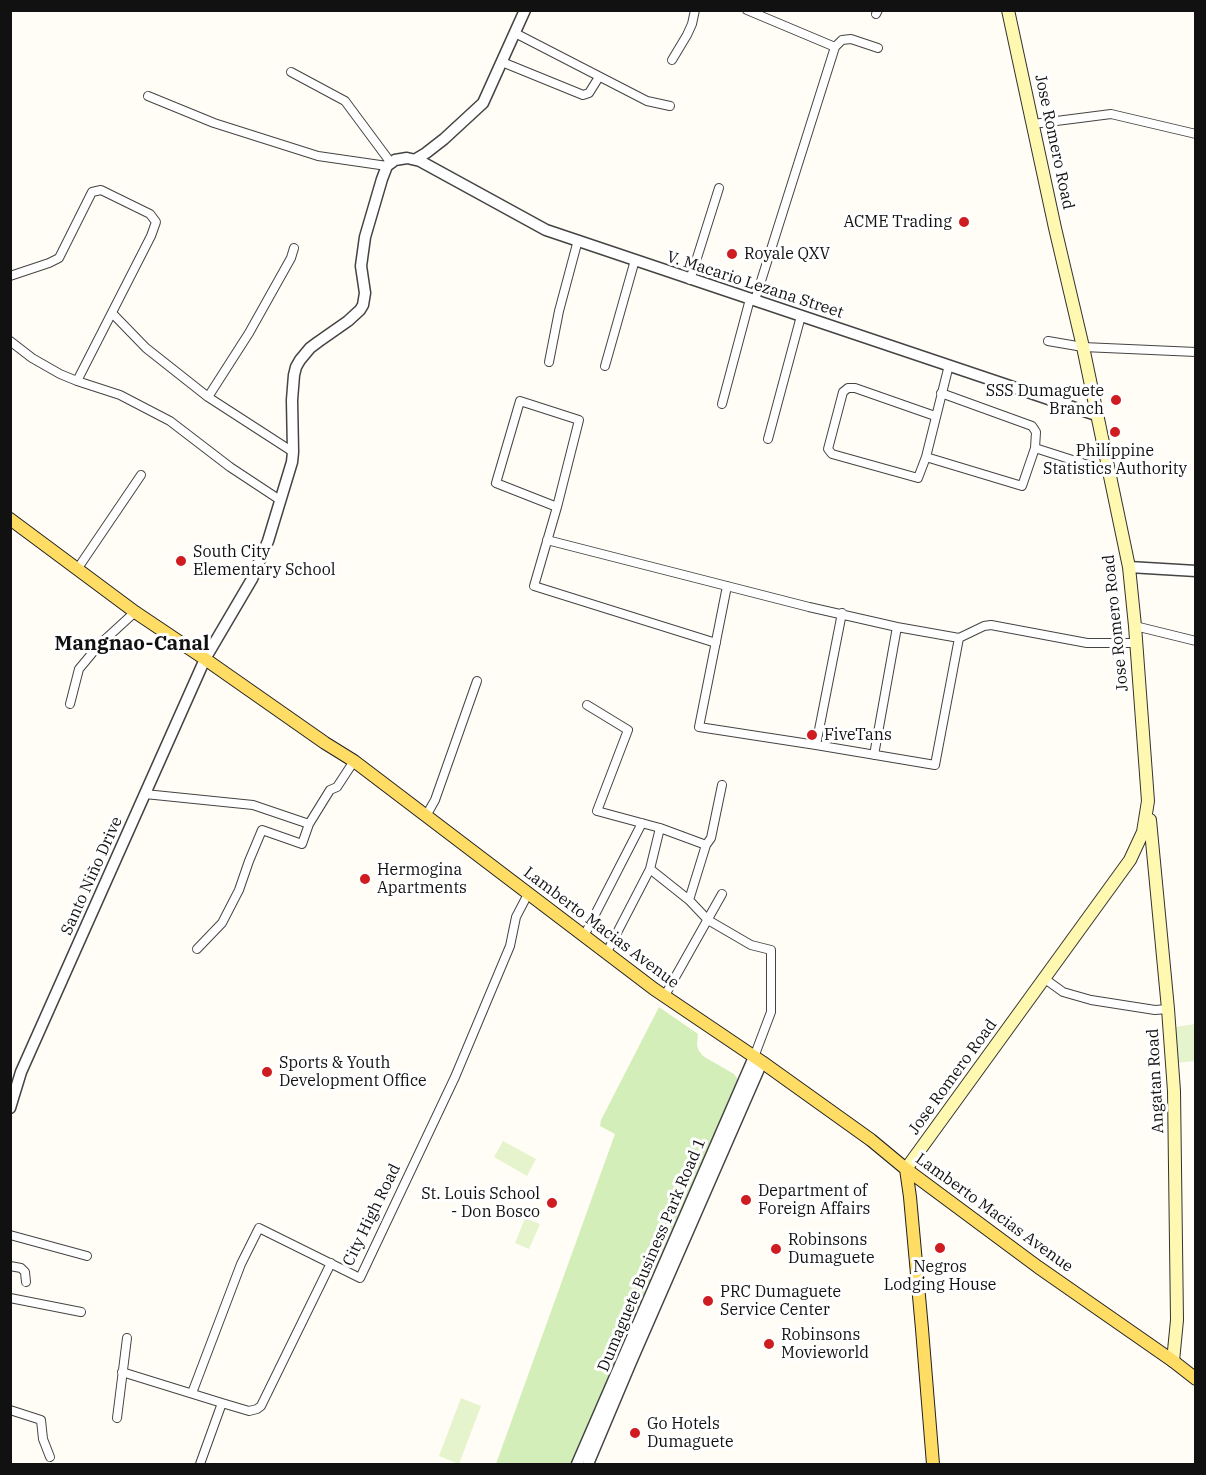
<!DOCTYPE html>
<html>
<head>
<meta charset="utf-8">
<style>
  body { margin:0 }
  #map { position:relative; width:1206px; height:1475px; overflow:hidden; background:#fffdf5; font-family:"IBM Plex Serif",serif }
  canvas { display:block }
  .frame { position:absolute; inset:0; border:12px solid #111; pointer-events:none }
</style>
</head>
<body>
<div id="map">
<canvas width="1206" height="1475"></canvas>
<div class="frame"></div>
</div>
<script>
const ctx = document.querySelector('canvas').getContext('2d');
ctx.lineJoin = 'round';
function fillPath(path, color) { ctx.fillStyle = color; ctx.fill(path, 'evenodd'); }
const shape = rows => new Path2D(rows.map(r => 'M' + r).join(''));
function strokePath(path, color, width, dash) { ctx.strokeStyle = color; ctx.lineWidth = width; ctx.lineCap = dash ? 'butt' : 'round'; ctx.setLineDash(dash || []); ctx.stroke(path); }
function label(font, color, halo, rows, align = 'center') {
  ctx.font = font + ' "IBM Plex Serif",serif'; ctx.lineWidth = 6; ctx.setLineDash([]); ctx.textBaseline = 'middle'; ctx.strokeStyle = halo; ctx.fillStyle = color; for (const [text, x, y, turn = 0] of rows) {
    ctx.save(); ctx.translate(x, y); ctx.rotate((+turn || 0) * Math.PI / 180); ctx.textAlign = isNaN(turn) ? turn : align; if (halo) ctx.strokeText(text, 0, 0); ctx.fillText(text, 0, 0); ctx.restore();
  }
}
fillPath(shape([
  [659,1007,698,1034,697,1045,699,1051,703,1056,734,1074,737,1078,737,1084,572,1464,496,1464,615,1134,600,1126,601,1120]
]), '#d4eeba');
fillPath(shape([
  [1195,1024,1195,1061,1177,1063,1176,1027],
  [503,1141,536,1159,527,1176,494,1157],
  [525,1218,540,1224,529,1249,515,1243],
  [461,1398,481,1406,459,1464,439,1456]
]), '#e6f4cd');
const minor = shape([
  [747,10,835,47],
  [876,14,878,10],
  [515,33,647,101,670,106],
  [672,60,687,35,692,24,695,10],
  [502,62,583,95,589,93,599,77],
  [291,72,345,101,391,163],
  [148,96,214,123,318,156,387,166],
  [1033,124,1111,114,1196,134],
  [10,276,49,263,59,258,92,192,101,190,150,214,156,222,151,236,77,381,120,395,170,421,230,467,280,500],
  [690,280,719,188],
  [755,300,835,47,842,40,851,39,878,48],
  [112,313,146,348,208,397,293,452],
  [10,341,32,358,60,374,77,381],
  [1048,341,1083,347,1196,352],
  [549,362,559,311,578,240],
  [605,366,635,260],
  [941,393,1032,426,1036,432,1035,448],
  [208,397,249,333,291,258,294,248],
  [722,404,750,299],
  [935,416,855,388,848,388,843,392,828,449,832,454,918,478,926,457,949,365],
  [768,439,801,316],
  [926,457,1022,486,1035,448,1110,472],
  [557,507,496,483,520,401,579,420,557,507,534,586,716,643],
  [547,540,809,607,897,627,959,638,935,765,816,745,699,727,727,586],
  [78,568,141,475],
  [1135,626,1196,641],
  [959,638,984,626,991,625,1087,643,1137,643],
  [70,704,79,669,99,645,135,612],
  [587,705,628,730,597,811,660,828,706,845],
  [816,745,842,613],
  [874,755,897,627],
  [145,794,253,805,309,824],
  [426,816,435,800,477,681],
  [650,869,689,900,708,920,751,945,771,950,771,1012,754,1057],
  [689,900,706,845,711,838,722,785],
  [584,936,642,823],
  [197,949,222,923,239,890,249,861,262,830,302,844,309,824,330,790,337,787,354,761],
  [606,954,650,869,660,828],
  [1045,979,1063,992,1091,1000,1155,1010,1168,1009],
  [664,997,722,894],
  [10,1235,87,1256],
  [10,1266,21,1268,25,1272,26,1282],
  [10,1298,81,1312],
  [122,1372,222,1403,249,1411,257,1409,261,1406,331,1263],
  [192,1393,241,1264,259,1228,360,1278,455,1077,510,946,516,917,528,894],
  [10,1410,41,1420,43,1439,50,1457],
  [117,1418,127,1338],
  [200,1464,222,1403]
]);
const tertiary = shape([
  [416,159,426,153,444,139,483,103,525,10],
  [1129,567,1196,571],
  [10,1108,21,1072,205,659,252,579,268,541,292,462,293,452,292,400,294,375,296,367,300,360,310,348,318,342,348,321,360,310,363,305,365,293,361,266,365,237,382,179,387,166,395,160,407,158,420,161,546,230,1096,415],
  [577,1464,754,1057],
  [588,1464,631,1362,762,1062]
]);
const secondary = shape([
  [1150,820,1168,1009,1174,1091,1177,1320,1173,1361],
  [906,1169,1130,860,1143,832,1148,801,1135,626,1129,567,1083,347,1055,228,1008,10]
]);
const primary = shape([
  [10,519,135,612,205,659,325,743,354,761,654,989,762,1062,871,1140,906,1169,1038,1267,1173,1361,1196,1379],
  [906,1169,910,1197,922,1329,933,1464]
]);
strokePath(minor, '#444', 10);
strokePath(tertiary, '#444', 13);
strokePath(secondary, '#333', 14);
strokePath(primary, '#222', 14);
strokePath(minor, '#fff', 8);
strokePath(tertiary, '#fff', 10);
strokePath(secondary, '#fff8b0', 12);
strokePath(primary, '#ffdd65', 12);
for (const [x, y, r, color] of [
  [964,222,6,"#ce1c20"],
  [732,254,6,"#ce1c20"],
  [1116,400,6,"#ce1c20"],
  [1115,432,6,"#ce1c20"],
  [181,561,6,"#ce1c20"],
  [812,735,6,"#ce1c20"],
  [365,879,6,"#ce1c20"],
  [267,1072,6,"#ce1c20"],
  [746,1200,6,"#ce1c20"],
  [552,1203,6,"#ce1c20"],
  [940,1248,6,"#ce1c20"],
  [776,1249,6,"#ce1c20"],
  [708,1301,6,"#ce1c20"],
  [769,1344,6,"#ce1c20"],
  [635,1433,6,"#ce1c20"]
]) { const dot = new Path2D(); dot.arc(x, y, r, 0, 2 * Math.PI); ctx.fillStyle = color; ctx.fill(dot); strokePath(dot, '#fff', 2); }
label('16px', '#111', '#fff', [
  ["Jose Romero Road",1054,142,78],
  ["V. Macario Lezana Street",755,285,18],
  ["Jose Romero Road",1116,623,-96],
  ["Santo Niño Drive",92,876,-66],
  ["Lamberto Macias Avenue",601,928,37],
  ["Jose Romero Road",953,1077,-54],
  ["Angatan Road",1156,1081,-93],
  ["Lamberto Macias Avenue",994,1213,36],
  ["City High Road",372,1215,-64],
  ["Dumaguete Business Park Road 1",652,1255,-67]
]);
label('16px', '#111', '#fff', [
  ["ACME Trading",952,222,"right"],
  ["Royale QXV",744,254],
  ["SSS Dumaguete",1104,391,"right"],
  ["Branch",1104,409,"right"],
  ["Philippine",1115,451,"center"],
  ["Statistics Authority",1115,469,"center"],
  ["South City",193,552],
  ["Elementary School",193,570],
  ["FiveTans",824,735],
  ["Hermogina",377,870],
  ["Apartments",377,888],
  ["Sports & Youth",279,1063],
  ["Development Office",279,1081],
  ["Department of",758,1191],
  ["Foreign Affairs",758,1209],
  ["St. Louis School",540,1194,"right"],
  ["- Don Bosco",540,1212,"right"],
  ["Robinsons",788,1240],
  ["Dumaguete",788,1258],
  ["Negros",940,1267,"center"],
  ["Lodging House",940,1285,"center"],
  ["PRC Dumaguete",720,1292],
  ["Service Center",720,1310],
  ["Robinsons",781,1335],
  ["Movieworld",781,1353],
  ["Go Hotels",647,1424],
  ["Dumaguete",647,1442]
], 'left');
label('bold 20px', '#111', '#fff', [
  ["Mangnao-Canal",132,644]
]);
</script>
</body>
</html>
